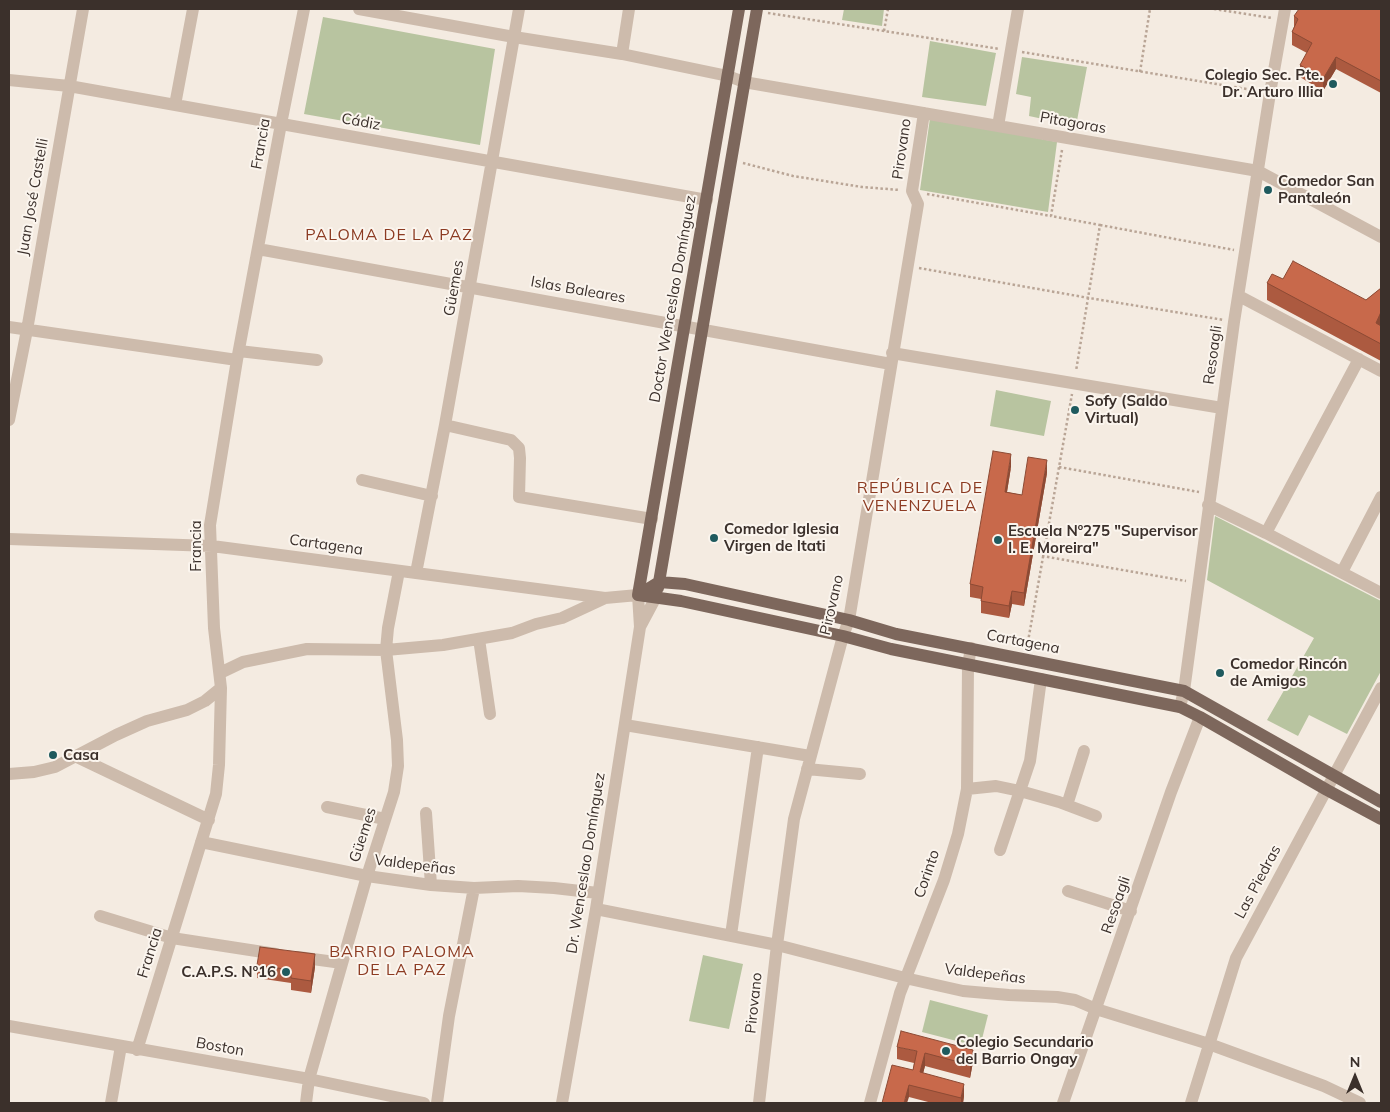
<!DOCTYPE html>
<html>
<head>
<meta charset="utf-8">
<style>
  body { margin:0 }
  #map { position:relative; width:1390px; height:1112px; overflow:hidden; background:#f4ebe1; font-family:Mulish,sans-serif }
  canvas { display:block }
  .frame { position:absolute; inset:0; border:10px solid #3b302b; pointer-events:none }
  .north { position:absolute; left:1330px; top:1052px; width:50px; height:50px; -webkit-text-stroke:4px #fbf5ee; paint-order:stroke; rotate:0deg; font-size:14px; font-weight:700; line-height:20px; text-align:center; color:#3b302b }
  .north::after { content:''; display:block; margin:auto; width:18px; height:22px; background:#3b302b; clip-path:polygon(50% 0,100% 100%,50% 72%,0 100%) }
</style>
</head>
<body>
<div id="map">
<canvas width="1390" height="1112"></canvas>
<div class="frame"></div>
<div class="north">N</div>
</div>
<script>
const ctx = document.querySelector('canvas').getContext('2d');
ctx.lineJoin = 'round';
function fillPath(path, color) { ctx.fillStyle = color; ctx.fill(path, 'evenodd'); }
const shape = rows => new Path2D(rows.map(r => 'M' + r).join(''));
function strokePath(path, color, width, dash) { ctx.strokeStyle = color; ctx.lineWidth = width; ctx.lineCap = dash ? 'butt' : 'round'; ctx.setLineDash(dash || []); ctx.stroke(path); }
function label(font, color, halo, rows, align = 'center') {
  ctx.font = font + ' Mulish,sans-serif'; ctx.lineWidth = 4; ctx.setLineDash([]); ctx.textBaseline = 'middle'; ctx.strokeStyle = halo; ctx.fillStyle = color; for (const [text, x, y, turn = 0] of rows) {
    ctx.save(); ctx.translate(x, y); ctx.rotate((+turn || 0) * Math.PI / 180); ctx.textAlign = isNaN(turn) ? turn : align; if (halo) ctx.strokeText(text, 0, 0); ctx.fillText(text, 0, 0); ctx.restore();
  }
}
fillPath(shape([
  [844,9,884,9,882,26,842,20],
  [323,17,495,49,480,145,304,114],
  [930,41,996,53,986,106,922,97],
  [1022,57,1087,67,1076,126,1029,116,1031,97,1016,94],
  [930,118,1057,142,1048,212,920,190],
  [996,390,1051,401,1044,436,990,426],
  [1215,516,1381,601,1381,671,1347,734,1309,715,1298,736,1267,720,1314,638,1207,580],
  [703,955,743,964,729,1029,689,1021],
  [930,1000,988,1015,980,1047,922,1032]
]), '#b8c4a0');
strokePath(shape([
  [1214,9,1272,18],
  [768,13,1000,49],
  [884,31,888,9],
  [1022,52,1259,91],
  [1140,72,1150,9],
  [1062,150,1051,216,1100,225,1076,371],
  [743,163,793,176,862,187,900,190],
  [927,194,1051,216],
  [1100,225,1234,250],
  [919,268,1089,298,1224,320],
  [1059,467,1199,492],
  [1042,556,1186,581],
  [1027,647,1072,394]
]), '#b9a596', 2.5, [2.5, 2.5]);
strokePath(shape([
  [359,9,514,37,622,54,728,76,744,82,1258,171,1381,237],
  [622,54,629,9],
  [9,80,69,86,707,200],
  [175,105,193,9],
  [998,126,1018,9],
  [258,249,891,364],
  [1239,296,1381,371],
  [9,327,237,360],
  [239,351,317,360],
  [892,353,1222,408],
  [9,420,27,330,83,9],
  [445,425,511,440,519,448,520,458,519,497,652,519],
  [362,480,432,496],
  [1208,505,1266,533,1381,593],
  [1266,533,1359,359],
  [9,539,212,546,605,598,638,595,640,627,596,909,562,1103],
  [1342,572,1381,497],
  [416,573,445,425,519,9],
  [640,627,656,597],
  [479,639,490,714],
  [220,673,243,662,307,649,386,650,443,645,512,633,536,624,562,618,605,598],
  [1180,707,1184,691,1234,322,1270,93,1285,9],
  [625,725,810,756],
  [75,756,209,820],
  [807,769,860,774],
  [9,774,34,772,55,767,116,735,147,721,187,710,205,701,221,688],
  [967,789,996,786,1020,791,1059,802,1096,816],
  [1067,805,1084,751],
  [327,807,385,819],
  [426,813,431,885],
  [201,842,367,876,431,885,474,888,518,886,554,888,598,893],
  [1000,850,1030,761,1041,679],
  [1068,891,1131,911],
  [596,909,777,945,905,978,963,991,1009,995,1057,997,1075,1000,1096,1009,1209,1044,1324,1086,1360,1103],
  [100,916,172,938,276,954],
  [731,935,758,747],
  [298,957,342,963],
  [9,1026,309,1079,424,1103],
  [137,1050,216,794,219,765,221,688,214,628,210,525,237,360,281,124,304,9],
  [111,1103,121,1046],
  [306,1103,309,1079,367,876,394,792,398,766,397,740,386,650,388,628,399,571],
  [437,1103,449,1016,474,888],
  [759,1103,777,945,794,819,843,636,849,620,918,204,912,191,924,113],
  [870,1103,900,993,944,880,958,834,967,789,968,665,971,648],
  [1063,1103,1171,792,1200,717],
  [1191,1103,1236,958,1381,688]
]), '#cdbbac', 12);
strokePath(shape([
  [658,588,757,9],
  [638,595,659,582,685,584,849,620,896,634,1184,691,1381,802],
  [638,595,681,601,843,636,891,649,1180,707,1200,717,1327,790,1381,819],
  [638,595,739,9]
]), '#7d675c', 12);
fillPath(shape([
  [1381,9,1381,93,1336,69,1323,91,1300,77,1300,65,1307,53,1292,45,1292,32,1294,27,1294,16],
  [1283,279,1366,300,1381,288,1381,361,1267,300,1267,283],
  [1011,467,1007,492,1022,495,1047,473,1024,606,1012,604,1009,618,981,613,981,599,970,597,970,584],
  [257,965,315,967,311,993,291,990,291,983,257,978],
  [897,1047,973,1062,970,1078,925,1066,923,1073,964,1096,963,1103,932,1103,909,1097,882,1103,913,1070,914,1063,897,1059]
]), '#ac5a40');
fillPath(shape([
  [1336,57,1336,69,1323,91,1323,79],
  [1381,312,1381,329,1376,323],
  [1011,454,1011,467,1005,504,1005,492],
  [1047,460,1047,473,1024,606,1024,593],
  [1012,591,1012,604,1009,618,1009,606],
  [315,954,315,967,311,993,311,981],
  [973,1050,973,1062,970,1078,970,1065],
  [925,1053,925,1066,920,1085,920,1072],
  [964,1084,964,1096,963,1103,961,1103,961,1098],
  [909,1085,909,1097,907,1103,904,1103]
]), '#8c4a34');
const building = shape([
  [1299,9,1381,9,1381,81,1336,57,1323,79,1300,65,1312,43,1292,32,1298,19,1294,16,1299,9],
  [1293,261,1366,300,1381,288,1381,312,1376,323,1381,326,1381,344,1267,283,1272,274,1283,279,1293,261],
  [993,451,1011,454,1005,492,1022,495,1028,457,1047,460,1024,593,1012,591,1009,606,981,601,983,587,970,584,993,451],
  [260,947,315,954,311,981,291,978,291,970,257,965,260,947],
  [901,1031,973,1050,970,1065,925,1053,920,1072,964,1084,961,1098,909,1085,904,1103,882,1103,892,1065,913,1070,917,1051,897,1047,901,1031]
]);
fillPath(building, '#c8694b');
strokePath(building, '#8c4a34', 1);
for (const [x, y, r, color] of [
  [1333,84,5,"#1f5a5e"],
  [1268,190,5,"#1f5a5e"],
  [1075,410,5,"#1f5a5e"],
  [714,538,5,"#1f5a5e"],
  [998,540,5,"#1f5a5e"],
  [1220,673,5,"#1f5a5e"],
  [53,755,5,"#1f5a5e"],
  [286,972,5,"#1f5a5e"],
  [946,1051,5,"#1f5a5e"]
]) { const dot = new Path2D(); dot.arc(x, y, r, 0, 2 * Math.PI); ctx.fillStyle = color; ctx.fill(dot); strokePath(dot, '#fbf5ee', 2); }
label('bold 15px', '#3b302b', '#fbf5ee', [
  ["Colegio Sec. Pte.",1323,75,"right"],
  ["Dr. Arturo Illia",1323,92,"right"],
  ["Comedor San",1278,181],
  ["Pantaleón",1278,198],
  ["Sofy (Saldo",1085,401],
  ["Virtual)",1085,418],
  ["Comedor Iglesia",724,529],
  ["Virgen de Itati",724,546],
  ["Escuela Nº275 \"Supervisor",1008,531],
  ["I. E. Moreira\"",1008,548],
  ["Comedor Rincón",1230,664],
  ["de Amigos",1230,681],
  ["Casa",63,755],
  ["C.A.P.S. Nº16",276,972,"right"],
  ["Colegio Secundario",956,1042],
  ["del Barrio Ongay",956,1059]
], 'left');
label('15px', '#3b302b', '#fbf5ee', [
  ["Cádiz",361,122,10],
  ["Pitagoras",1073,123,10],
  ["Francia",261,144,-80],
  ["Pirovano",902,149,-82],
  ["Juan José Castelli",33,197,-80],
  ["Güemes",454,288,-80],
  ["Islas Baleares",578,290,10],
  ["Doctor Wenceslao Domínguez",673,299,-80],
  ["Resoagli",1213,355,-82],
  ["Cartagena",326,545,8],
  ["Francia",196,546,-90],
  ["Pirovano",832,605,-77],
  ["Cartagena",1023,642,11],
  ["Güemes",363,835,-72],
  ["Dr. Wenceslao Domínguez",586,863,-81],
  ["Valdepeñas",415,865,7],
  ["Corinto",927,874,-71],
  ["Las Piedras",1258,882,-62],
  ["Resoagli",1116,905,-71],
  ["Francia",150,953,-73],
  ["Valdepeñas",985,974,7],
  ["Pirovano",754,1003,-84],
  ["Boston",220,1047,10]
]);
ctx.letterSpacing = '1px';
label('16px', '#8c3b22', '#fbf5ee', [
  ["PALOMA DE LA PAZ",389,235],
  ["REPÚBLICA DE",920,488],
  ["VENENZUELA",920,506],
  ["BARRIO PALOMA",402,952],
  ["DE LA PAZ",402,970]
]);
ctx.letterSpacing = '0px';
</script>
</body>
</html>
